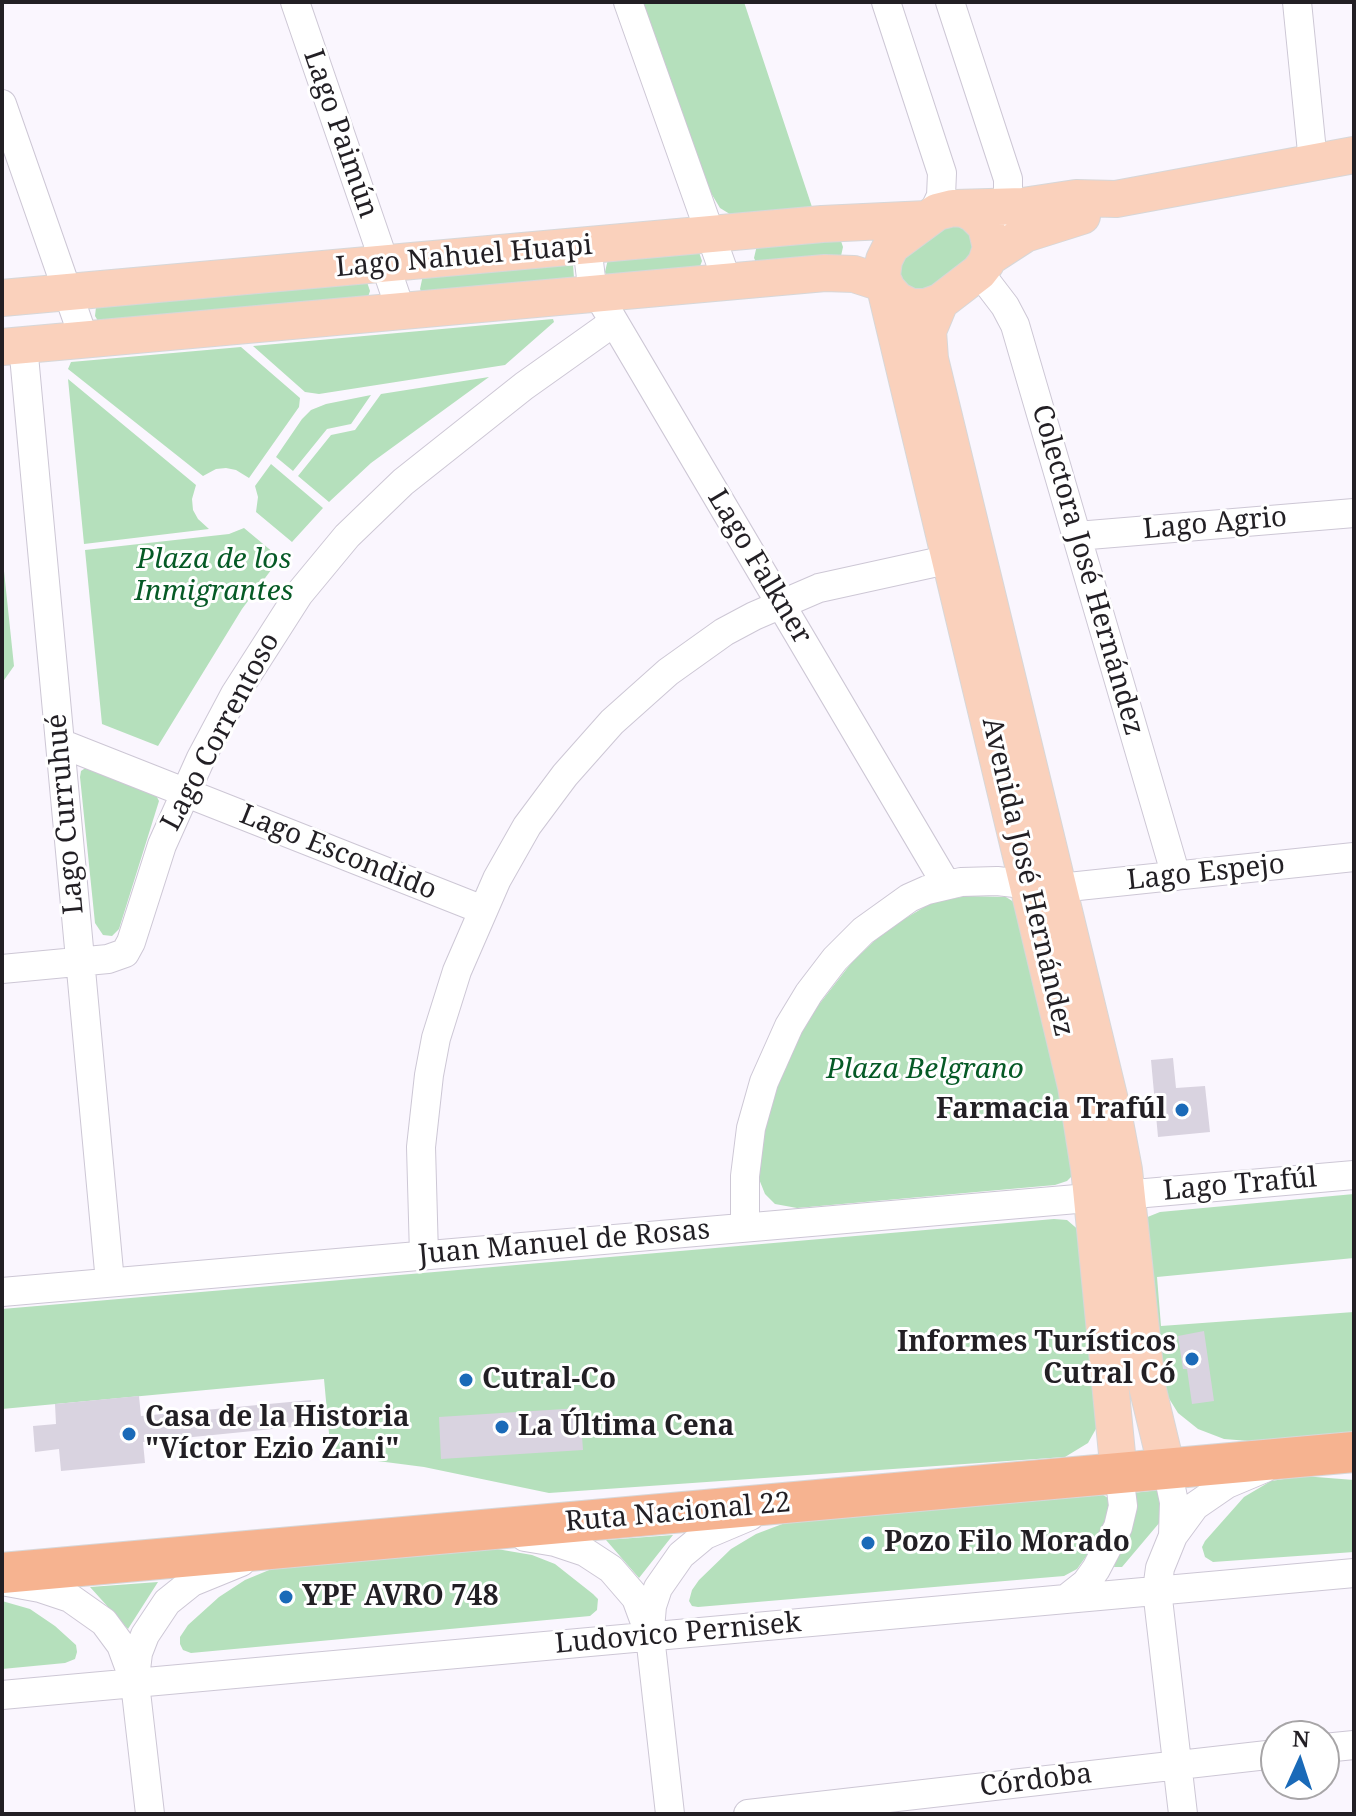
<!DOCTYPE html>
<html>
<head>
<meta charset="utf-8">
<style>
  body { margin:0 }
  #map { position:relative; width:1356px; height:1816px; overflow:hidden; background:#faf6fe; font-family:"Noto Serif",serif }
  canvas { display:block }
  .frame { position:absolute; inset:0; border:4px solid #221f24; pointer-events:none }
  .north { position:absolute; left:1260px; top:1720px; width:80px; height:80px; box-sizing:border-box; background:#fff; border:2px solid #a7a5a7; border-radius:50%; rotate:3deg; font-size:22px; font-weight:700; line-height:32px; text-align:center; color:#221f24 }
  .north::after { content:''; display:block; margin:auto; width:28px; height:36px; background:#1a6ab8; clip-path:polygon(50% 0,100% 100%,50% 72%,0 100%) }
</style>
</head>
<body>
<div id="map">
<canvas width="1356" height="1816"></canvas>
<div class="frame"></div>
<div class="north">N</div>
</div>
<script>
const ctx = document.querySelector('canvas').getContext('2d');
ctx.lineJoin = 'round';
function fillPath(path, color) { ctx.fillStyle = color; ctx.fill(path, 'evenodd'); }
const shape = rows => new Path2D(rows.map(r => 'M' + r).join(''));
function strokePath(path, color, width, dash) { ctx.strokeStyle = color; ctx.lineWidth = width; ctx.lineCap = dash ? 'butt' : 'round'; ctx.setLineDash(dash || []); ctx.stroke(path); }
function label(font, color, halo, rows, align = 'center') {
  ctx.font = font + ' "Noto Serif",serif'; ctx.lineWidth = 6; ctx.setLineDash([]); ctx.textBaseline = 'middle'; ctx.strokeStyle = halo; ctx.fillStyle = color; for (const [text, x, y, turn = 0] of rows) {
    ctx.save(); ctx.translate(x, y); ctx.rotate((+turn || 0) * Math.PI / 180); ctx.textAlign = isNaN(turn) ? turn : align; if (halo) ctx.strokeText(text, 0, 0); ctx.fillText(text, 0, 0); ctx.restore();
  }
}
fillPath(shape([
  [643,2,744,2,814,213,733,216,720,208,711,193],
  [952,222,972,232,976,254,927,293,903,287,897,263],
  [840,238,843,247,841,256,756,262,754,258,757,245],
  [699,252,702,261,699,269,607,276,605,272,608,259],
  [573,264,574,278,422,293,420,289,423,275],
  [367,282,370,291,367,300,98,321,95,316,96,307],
  [553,319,554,322,505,365,319,394,305,392,253,346],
  [241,347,300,398,299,407,249,478,236,470,226,468,216,469,203,476,68,369,71,362],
  [489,377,371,463,329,502,298,476,331,435,355,430,381,394],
  [68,379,196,485,192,499,193,510,198,519,209,529,84,544],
  [371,395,351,424,327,429,293,471,276,457,302,419,311,410,326,404],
  [271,464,323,508,292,542,256,512,258,497,255,486],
  [244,528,280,558,242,609,158,746,102,724,85,550,229,534],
  [2,552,14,666,2,683],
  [87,767,156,795,159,801,119,929,112,936,103,935,95,923,80,777,81,771],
  [966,896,1006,897,1020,906,1074,1159,1071,1177,1067,1181,1055,1185,797,1208,775,1204,765,1194,759,1179,765,1128,775,1092,790,1054,810,1016,852,962,886,930,931,903],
  [1354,1194,1354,1258,1157,1277,1161,1326,1354,1312,1354,1433,1249,1441,1224,1439,1198,1429,1178,1413,1165,1392,1145,1218,1160,1212],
  [1054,1219,1067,1220,1081,1232,1097,1427,1088,1443,1065,1457,549,1493,424,1467,331,1455,324,1379,2,1409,2,1309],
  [1303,1476,1354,1480,1354,1552,1213,1562,1205,1557,1202,1547,1205,1541,1244,1497,1271,1481],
  [1159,1490,1162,1515,1160,1522,1122,1567,1114,1567,1132,1493],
  [1103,1495,1110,1499,1108,1526,1077,1569,1064,1576,698,1607,692,1606,689,1601,692,1590,699,1580,731,1549,756,1534,785,1523],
  [673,1535,639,1578,606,1540],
  [497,1549,532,1555,555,1564,593,1594,598,1599,597,1610,590,1616,191,1653,183,1650,180,1644,180,1637,188,1625,219,1597,245,1580,274,1568],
  [158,1582,128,1629,90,1587],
  [2,1601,30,1609,55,1626,76,1645,77,1652,75,1659,65,1663,2,1669]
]), '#b5e0bc');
fillPath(shape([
  [1173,1058,1176,1088,1205,1086,1210,1132,1158,1137,1151,1060],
  [1204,1331,1214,1401,1192,1404,1187,1369,1183,1369,1178,1336],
  [139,1396,141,1416,311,1400,313,1425,143,1442,145,1463,61,1471,59,1449,35,1452,33,1426,56,1424,55,1404],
  [580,1408,583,1450,441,1459,439,1417]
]), '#d9d3e0');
const minor = shape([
  [295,2,401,311],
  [628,2,727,281],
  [886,2,942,173,941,196,932,215],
  [950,2,1008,179,1008,193,999,226],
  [1297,2,1313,162],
  [2,104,84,339],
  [587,246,591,278,597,293,946,884],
  [979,272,1005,306,1015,325,1176,876],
  [23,345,110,1282],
  [1077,536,1354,513],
  [60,743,483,910],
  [2,969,108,959,125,953,131,942,162,845,201,758,235,694,299,594,347,536,403,482,524,386,614,322],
  [745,1227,745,1176,751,1128,764,1082,789,1026,809,993,835,959,863,931,909,898,927,890,961,882,997,881,1059,888,1354,857],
  [424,1255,421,1147,429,1075,436,1038,457,971,497,879,527,826,565,775,612,722,668,672,724,632,754,616,819,588,969,555],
  [2,1292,1354,1175],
  [1167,1469,1174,1502,1173,1536],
  [525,1537,555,1542,585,1552,611,1569,636,1598,650,1636,670,1814],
  [7,1582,40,1588,70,1598,104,1622,121,1645,135,1683,150,1814],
  [1067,1598,1086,1583,1096,1569,1118,1527,1123,1506,1119,1474],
  [650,1629,652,1606,658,1588,681,1555,705,1535,750,1516],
  [135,1678,138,1653,145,1635,167,1602,192,1582,241,1562],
  [2,1695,1354,1573],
  [1324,1748,1354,1745],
  [748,1814,1276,1754],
  [1183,1814,1157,1590,1160,1568,1173,1536,1195,1506,1227,1484,1265,1468]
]);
const major = shape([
  [955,208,1023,206,1076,198,1116,199,1354,155],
  [988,258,1025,234,1082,216],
  [887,289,897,300,911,307,926,307,940,302,979,272,986,263,991,248,986,226,974,214,964,209,953,208,937,212,891,246,884,260,882,275,1076,1086,1089,1168,1119,1474],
  [2,298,822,224,927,219],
  [940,302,928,331,930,359,1114,1117,1124,1170,1147,1386,1167,1469],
  [2,347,825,273,854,274,885,284]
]);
const highway = shape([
  [2,1573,1354,1452]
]);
strokePath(minor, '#cdc7d5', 30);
strokePath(major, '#d7d7d8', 38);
strokePath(highway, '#d7d7d8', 42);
strokePath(minor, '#fff', 28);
strokePath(major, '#fad1bc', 36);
strokePath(highway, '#f6b390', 40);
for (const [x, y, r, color] of [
  [1182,1110,8,"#1a6ab8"],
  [1192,1359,8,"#1a6ab8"],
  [466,1380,8,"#1a6ab8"],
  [502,1427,8,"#1a6ab8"],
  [129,1434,8,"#1a6ab8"],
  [868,1543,8,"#1a6ab8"],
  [286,1597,8,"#1a6ab8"]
]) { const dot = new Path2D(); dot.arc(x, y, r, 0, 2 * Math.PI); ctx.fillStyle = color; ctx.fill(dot); strokePath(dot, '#fff', 3); }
label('28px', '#221f24', '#fff', [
  ["Lago Paimún",340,134,71],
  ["Lago Nahuel Huapi",464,257,-5],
  ["Lago Agrio",1215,524,-5],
  ["Lago Falkner",759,567,59],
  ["Colectora José Hernández",1087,570,74],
  ["Lago Correntoso",221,732,-62],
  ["Lago Curruhué",66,814,-95],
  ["Lago Escondido",338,853,22],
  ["Lago Espejo",1206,873,-6],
  ["Avenida José Hernández",1027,877,77],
  ["Lago Trafúl",1240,1185,-5],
  ["Juan Manuel de Rosas",564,1243,-5],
  ["Ruta Nacional 22",678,1513,-5],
  ["Ludovico Pernisek",678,1634,-5],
  ["Córdoba",1036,1781,-7]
]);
label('italic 28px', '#065a26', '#fff', [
  ["Plaza de los",214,560],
  ["Inmigrantes",214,592],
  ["Plaza Belgrano",925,1070]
]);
label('bold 28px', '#221f24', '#fff', [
  ["Farmacia Trafúl",1166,1110,"right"],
  ["Informes Turísticos",1176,1343,"right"],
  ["Cutral Có",1176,1375,"right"],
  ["Cutral-Co",482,1380],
  ["Casa de la Historia",145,1418],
  ["\"Víctor Ezio Zani\"",145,1450],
  ["La Última Cena",518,1427],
  ["Pozo Filo Morado",884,1543],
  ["YPF AVRO 748",302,1597]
], 'left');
</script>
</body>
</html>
